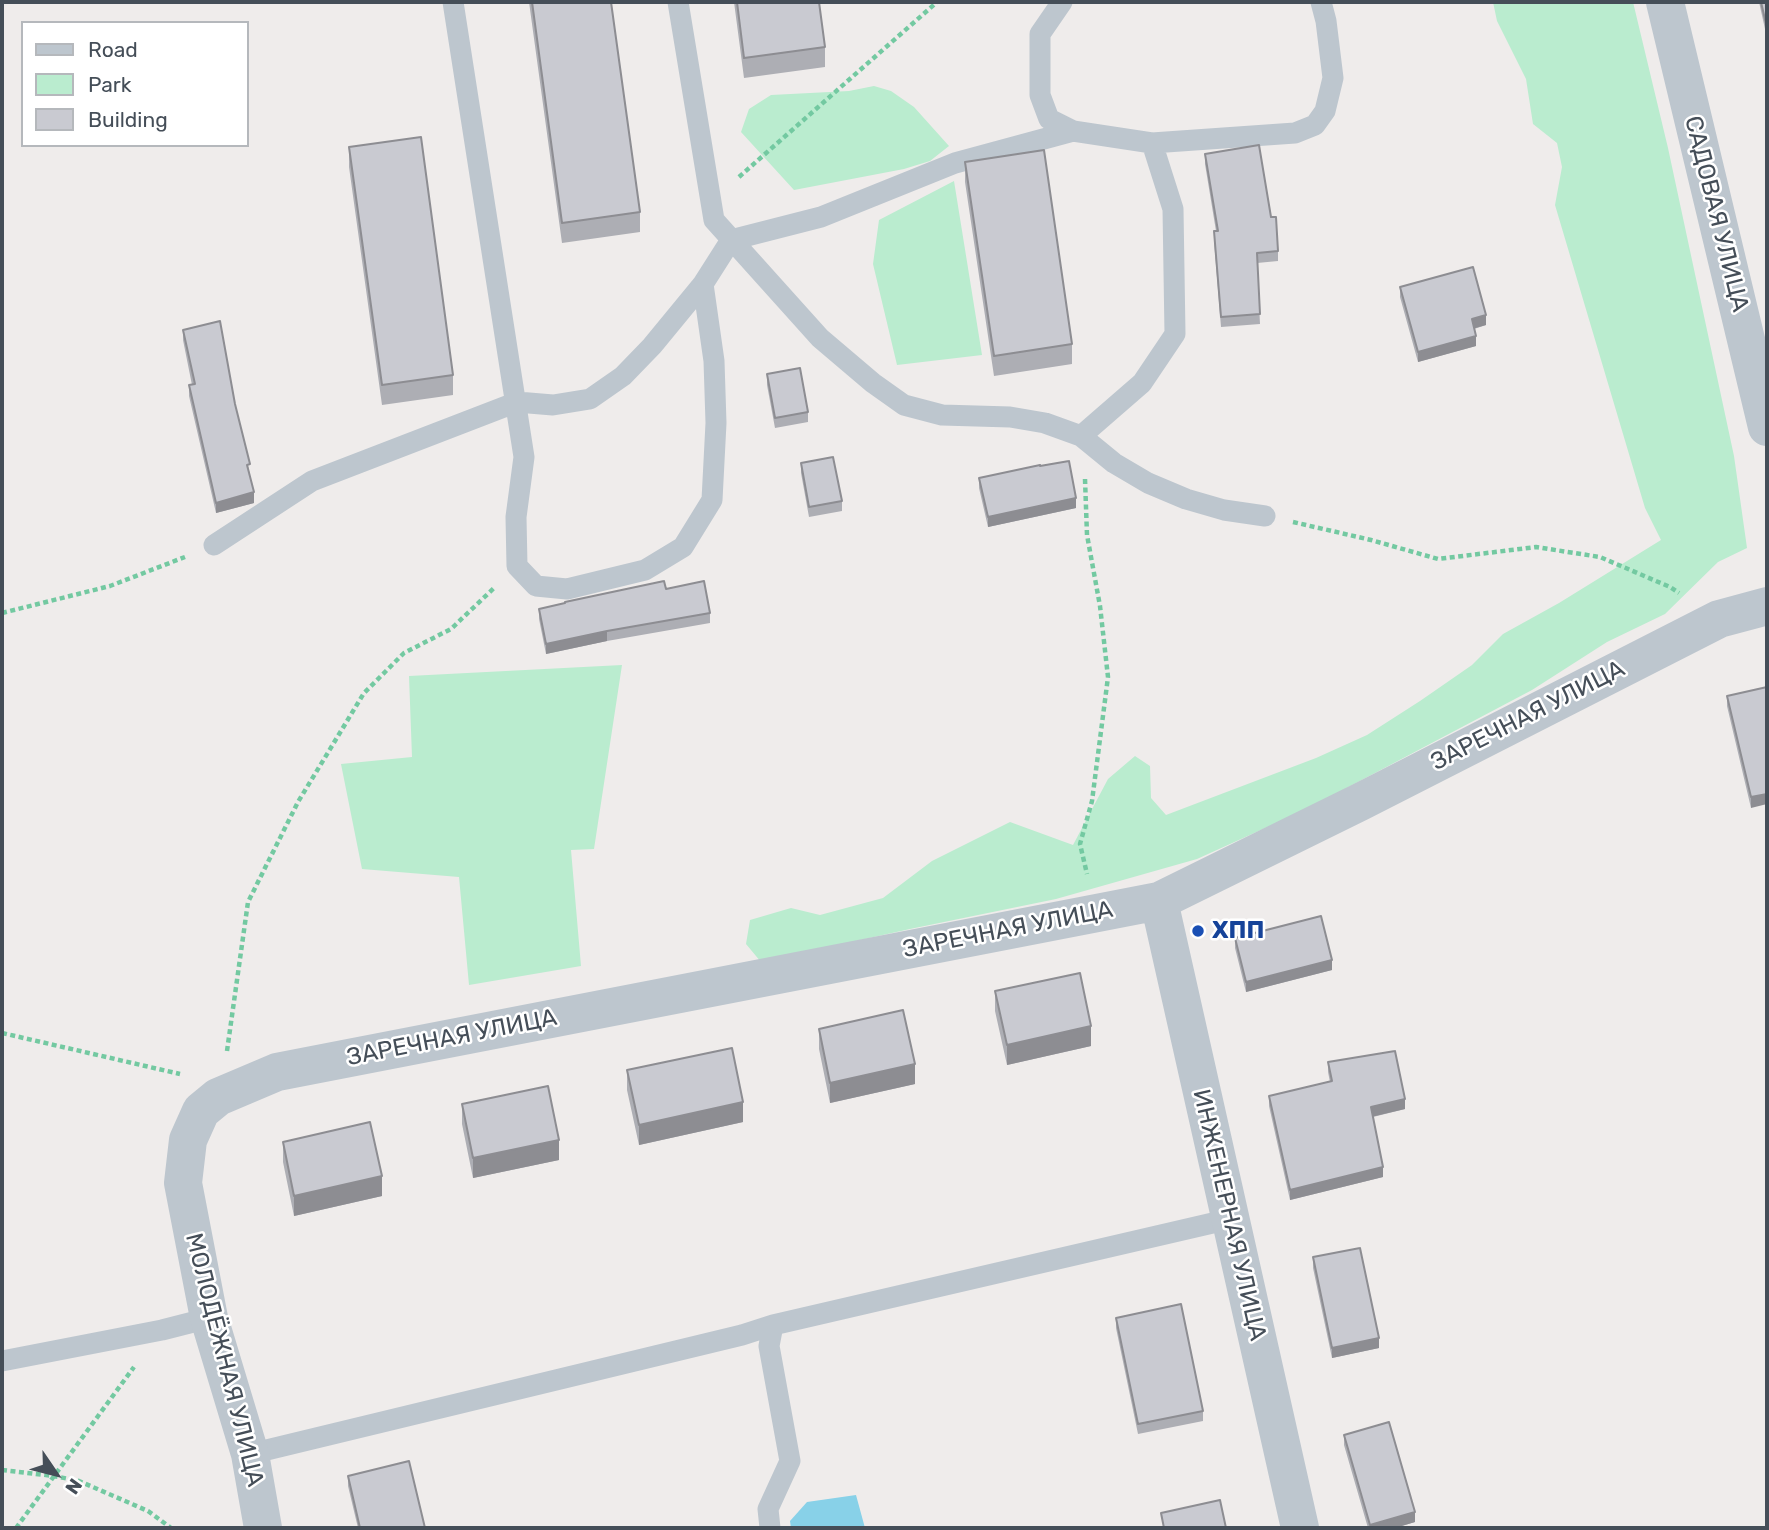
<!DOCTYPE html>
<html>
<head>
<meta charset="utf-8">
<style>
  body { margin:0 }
  #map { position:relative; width:1769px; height:1530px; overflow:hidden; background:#efeceb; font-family:Rubik,sans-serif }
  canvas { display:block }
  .frame { position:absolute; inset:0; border:4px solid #454e58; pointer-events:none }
  .legend { position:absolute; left:21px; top:21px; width:228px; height:126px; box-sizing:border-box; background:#fff; border:2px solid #b5b8bc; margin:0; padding:9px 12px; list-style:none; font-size:21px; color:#454e58 }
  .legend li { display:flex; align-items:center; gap:14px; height:35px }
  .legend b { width:35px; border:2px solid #b5b8bc }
  .north { position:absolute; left:21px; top:1439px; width:70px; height:70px; -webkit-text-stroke:5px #fff; paint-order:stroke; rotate:125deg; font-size:19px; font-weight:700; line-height:28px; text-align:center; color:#454e58 }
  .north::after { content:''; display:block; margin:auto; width:24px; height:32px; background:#454e58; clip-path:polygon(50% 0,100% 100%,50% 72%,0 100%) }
</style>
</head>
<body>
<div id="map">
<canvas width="1769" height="1530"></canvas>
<div class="frame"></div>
<ul class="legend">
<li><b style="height:9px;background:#bdc6ce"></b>Road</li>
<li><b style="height:19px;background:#baeccf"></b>Park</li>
<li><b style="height:19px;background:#c9cad1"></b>Building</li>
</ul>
<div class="north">N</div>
</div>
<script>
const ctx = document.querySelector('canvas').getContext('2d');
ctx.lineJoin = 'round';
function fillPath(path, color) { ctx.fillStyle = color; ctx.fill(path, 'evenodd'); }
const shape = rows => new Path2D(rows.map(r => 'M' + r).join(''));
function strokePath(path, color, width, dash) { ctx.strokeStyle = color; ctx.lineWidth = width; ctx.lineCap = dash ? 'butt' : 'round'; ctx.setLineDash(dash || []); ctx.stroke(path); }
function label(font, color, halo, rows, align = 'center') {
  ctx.font = font + ' Rubik,sans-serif'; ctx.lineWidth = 5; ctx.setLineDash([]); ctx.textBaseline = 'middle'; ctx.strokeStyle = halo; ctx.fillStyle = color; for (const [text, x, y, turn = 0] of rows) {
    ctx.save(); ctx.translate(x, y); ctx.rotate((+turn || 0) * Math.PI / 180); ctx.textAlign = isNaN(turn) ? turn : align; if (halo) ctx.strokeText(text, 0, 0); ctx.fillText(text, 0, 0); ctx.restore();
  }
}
fillPath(shape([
  [1493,2,1633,2,1668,148,1734,456,1747,548,1718,562,1665,614,1607,642,1532,690,1305,810,1197,859,1056,899,910,929,761,962,746,944,750,920,791,908,820,915,883,898,932,861,1010,822,1073,845,1108,779,1135,756,1150,766,1151,798,1166,815,1316,758,1367,735,1420,701,1472,665,1503,634,1559,603,1661,540,1645,508,1555,205,1562,167,1557,143,1533,124,1526,79,1497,21],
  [874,86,891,91,914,107,949,146,930,161,904,169,794,190,741,132,749,109,771,95,849,91],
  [954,181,982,355,897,365,873,264,879,220],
  [622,665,594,849,571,850,581,966,469,985,459,877,362,869,341,764,412,757,409,676]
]), '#baeccf');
fillPath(shape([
  [856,1495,865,1528,791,1528,790,1521,807,1502]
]), '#88d1e8');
strokePath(shape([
  [739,177,937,2],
  [1085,479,1087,535,1100,606,1108,677,1092,801,1080,844,1087,874],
  [1293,522,1371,540,1438,559,1536,547,1600,557,1670,587,1679,593],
  [2,613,110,586,185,557],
  [2,1033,180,1074],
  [227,1051,248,902,298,802,364,693,404,653,451,629,494,588],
  [2,1470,54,1476,79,1481,148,1511,171,1528],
  [16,1528,134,1367]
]), '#73c9a1', 4.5, [5, 3.5]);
strokePath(shape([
  [453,2,524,457,516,517,517,566,536,586,567,589,645,570,683,547,712,500,716,423,714,361,703,284],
  [678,2,714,220,820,338,873,383,904,405,942,415,1010,417,1045,423,1081,436,1114,463,1148,483,1186,499,1224,510,1265,516],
  [1062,2,1040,34,1040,95,1049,119,1073,131,1152,143,1173,209,1175,334,1142,383,1081,436],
  [1152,143,1295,133,1315,125,1325,111,1333,78,1326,21,1321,2],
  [214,545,312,481,517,402,553,405,590,399,623,376,652,346,703,284,731,240,821,217,955,163,1073,131],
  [2,1361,162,1330,209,1318],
  [250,1454,742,1335,773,1325,1230,1219],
  [770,1528,768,1509,790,1461,769,1346,773,1325]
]), '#bdc6ce', 21);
strokePath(shape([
  [1665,2,1767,427],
  [1159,901,1300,1528],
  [263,1528,250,1454,209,1318,183,1183,188,1140,201,1111,218,1097,277,1072,1159,901,1360,802,1719,619,1767,606]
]), '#bdc6ce', 38);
fillPath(shape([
  [529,2,611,2,640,212,640,232,562,243],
  [734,2,819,2,825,47,825,67,744,78],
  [1759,2,1767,2,1767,38],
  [349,147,453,375,453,395,382,405,349,167],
  [1205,154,1271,217,1278,251,1278,261,1257,263,1260,324,1221,327,1214,241,1214,231,1216,231,1205,164],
  [965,162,1072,344,1072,364,994,376,965,182],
  [1400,287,1486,325,1474,329,1476,346,1418,362,1400,297],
  [183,330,235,404,250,475,249,475,254,503,216,513,189,396,189,385,192,385,183,340],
  [767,374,808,412,808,422,775,428,767,385],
  [801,463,842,501,842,511,809,517,801,473],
  [979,478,1076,508,988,527,979,488],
  [666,589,710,613,710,623,607,641,546,654,539,619,539,609],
  [1767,687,1751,808,1727,706,1727,696],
  [1235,938,1332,970,1246,992,1235,948],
  [995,991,1091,1046,1007,1065,995,1011],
  [819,1029,915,1084,830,1103,819,1049],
  [1328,1062,1405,1109,1373,1117,1383,1177,1290,1200,1269,1106,1269,1096,1330,1082,1328,1072],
  [627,1070,743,1122,639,1145,627,1090],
  [462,1104,559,1160,473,1178,462,1124],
  [283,1142,382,1196,294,1216,283,1162],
  [1313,1257,1379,1348,1332,1358,1313,1268],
  [1116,1318,1203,1411,1203,1421,1138,1434,1116,1328],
  [1344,1435,1415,1522,1395,1528,1368,1528,1344,1445],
  [348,1476,425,1528,358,1528,348,1486]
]), '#adaeb4');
fillPath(shape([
  [1486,315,1486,325,1472,329,1472,319],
  [1476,336,1476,346,1418,362,1418,352],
  [254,492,254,503,216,513,216,503],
  [1076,498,1076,508,988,527,988,517],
  [607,631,607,641,546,654,546,644],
  [1767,794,1767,804,1751,808,1751,797],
  [1332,960,1332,970,1246,992,1246,982],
  [1091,1026,1091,1046,1007,1065,1007,1045],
  [915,1064,915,1084,830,1103,830,1083],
  [1405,1099,1405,1109,1371,1117,1371,1107],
  [743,1102,743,1122,639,1145,639,1125],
  [559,1140,559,1160,473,1178,473,1158],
  [1383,1167,1383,1177,1290,1200,1290,1190],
  [382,1176,382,1196,294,1216,294,1196],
  [1379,1338,1379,1348,1332,1358,1332,1348],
  [1415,1512,1415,1522,1395,1528,1370,1528,1370,1525]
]), '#8d8d92');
const building = shape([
  [532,2,611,2,640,212,562,223,532,2],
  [737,2,819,2,825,47,744,58,737,2],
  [1761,2,1767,2,1767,28,1761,2],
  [421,137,453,375,382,385,349,147,421,137],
  [1259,145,1271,217,1276,217,1278,251,1257,253,1260,314,1221,317,1214,231,1218,231,1205,154,1259,145],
  [1044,150,1072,344,994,356,965,162,1044,150],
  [1473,267,1486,315,1472,319,1476,336,1418,352,1400,287,1473,267],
  [220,321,235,404,250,464,247,465,254,492,216,503,189,385,195,384,183,330,220,321],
  [800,368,808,412,775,418,767,374,800,368],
  [833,457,842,501,809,507,801,463,833,457],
  [1069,461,1076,498,988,517,979,478,1040,465,1040,466,1069,461],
  [664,581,666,589,704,581,710,613,607,631,546,644,539,609,565,603,565,602,664,581],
  [1767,687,1767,794,1751,797,1727,696,1767,687],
  [1321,916,1332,960,1246,982,1235,938,1321,916],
  [1080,973,1091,1026,1007,1045,995,991,1080,973],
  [903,1010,915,1064,830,1083,819,1029,903,1010],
  [732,1048,743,1102,639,1125,627,1070,732,1048],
  [1395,1051,1405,1099,1371,1107,1383,1167,1290,1190,1269,1096,1332,1081,1328,1062,1395,1051],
  [548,1086,559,1140,473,1158,462,1104,548,1086],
  [370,1122,382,1176,294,1196,283,1142,370,1122],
  [1360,1248,1379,1338,1332,1348,1313,1257,1360,1248],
  [1181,1304,1203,1411,1138,1424,1116,1318,1181,1304],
  [1389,1422,1415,1512,1370,1525,1344,1435,1389,1422],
  [409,1461,425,1528,360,1528,348,1476,409,1461],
  [1220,1500,1226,1528,1164,1528,1161,1513,1220,1500]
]);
fillPath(building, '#c9cad1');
strokePath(building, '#8d8d92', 2);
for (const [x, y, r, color] of [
  [1198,931,7,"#1a4fb4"]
]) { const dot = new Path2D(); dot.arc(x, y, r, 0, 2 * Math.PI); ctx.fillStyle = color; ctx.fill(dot); strokePath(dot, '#fff', 2.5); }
label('24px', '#454e58', '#fff', [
  ["САДОВАЯ УЛИЦА",1716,214,76],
  ["ЗАРЕЧНАЯ УЛИЦА",1528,716,-27],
  ["ЗАРЕЧНАЯ УЛИЦА",1008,930,-11],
  ["ЗАРЕЧНАЯ УЛИЦА",452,1038,-11],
  ["ИНЖЕНЕРНАЯ УЛИЦА",1229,1215,77],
  ["МОЛОДЁЖНАЯ УЛИЦА",224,1360,76]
]);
label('bold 24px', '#164399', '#fff', [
  ["ХПП",1212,931]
], 'left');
</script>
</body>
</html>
